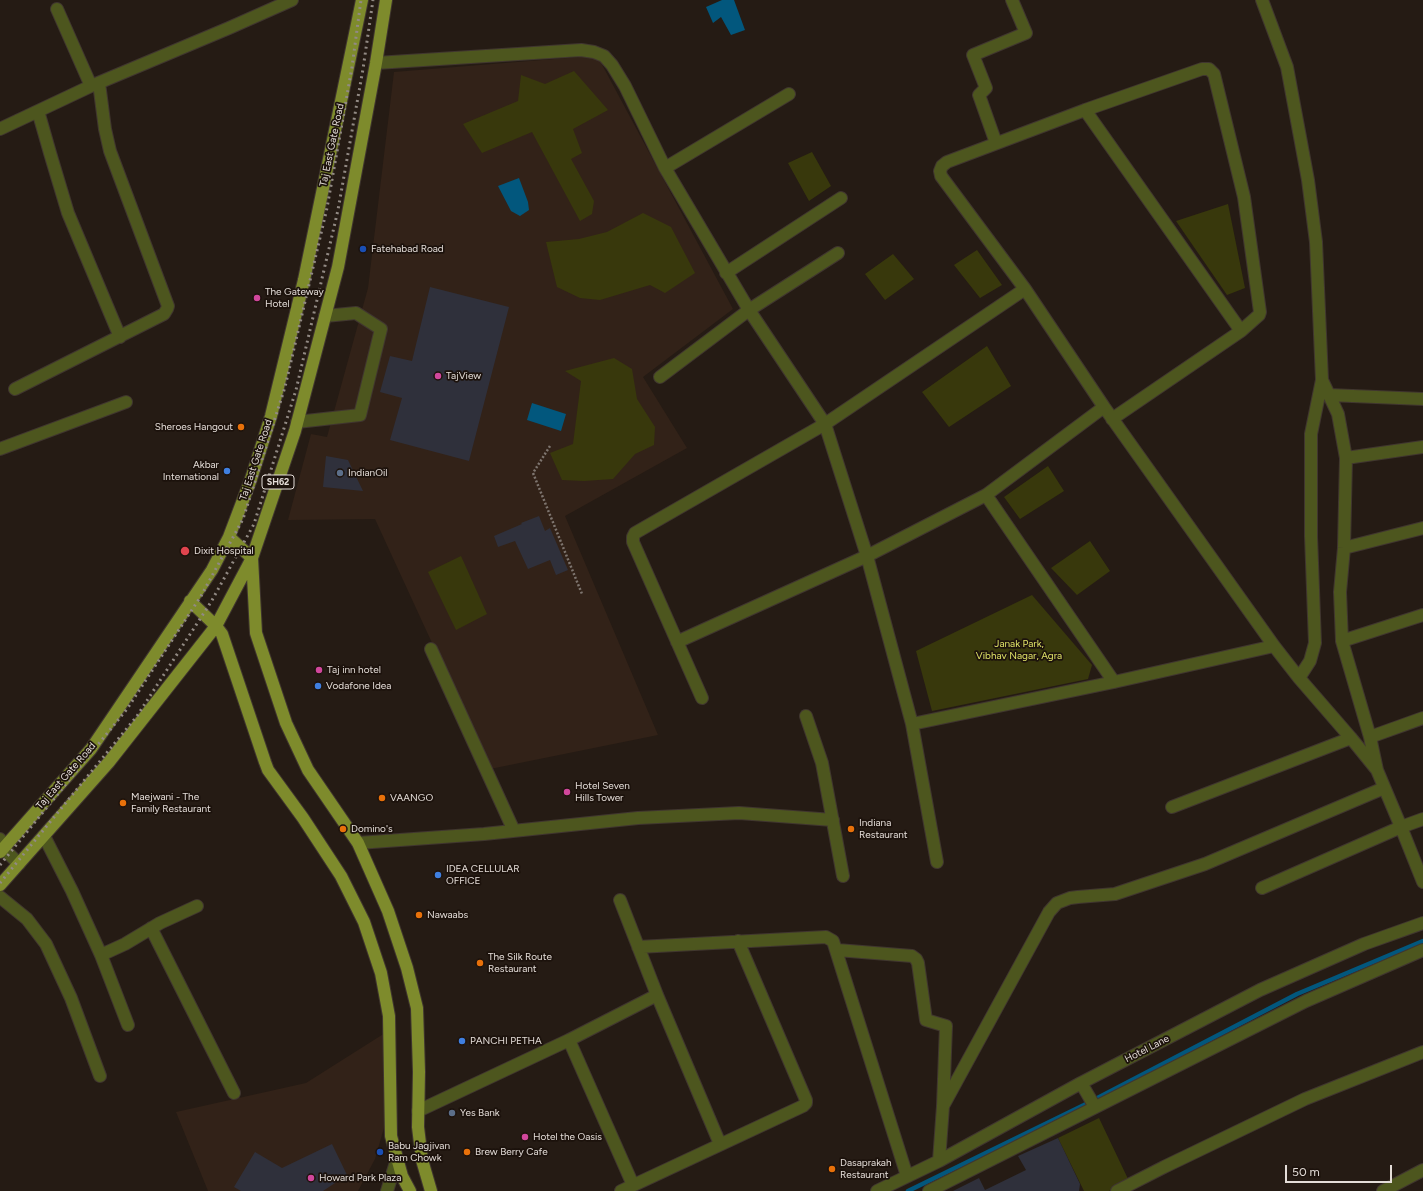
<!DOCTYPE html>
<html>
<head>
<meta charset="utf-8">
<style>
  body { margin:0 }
  #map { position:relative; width:1423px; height:1191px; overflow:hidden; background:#251b14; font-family:Figtree,sans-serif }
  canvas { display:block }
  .scale { position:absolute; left:1285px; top:1165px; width:107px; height:18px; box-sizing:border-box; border:2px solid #e4ddd8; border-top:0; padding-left:5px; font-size:12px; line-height:14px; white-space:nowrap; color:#e4ddd8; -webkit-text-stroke:3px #1c120c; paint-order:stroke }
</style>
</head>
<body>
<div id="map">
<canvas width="1423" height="1191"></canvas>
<div class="scale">50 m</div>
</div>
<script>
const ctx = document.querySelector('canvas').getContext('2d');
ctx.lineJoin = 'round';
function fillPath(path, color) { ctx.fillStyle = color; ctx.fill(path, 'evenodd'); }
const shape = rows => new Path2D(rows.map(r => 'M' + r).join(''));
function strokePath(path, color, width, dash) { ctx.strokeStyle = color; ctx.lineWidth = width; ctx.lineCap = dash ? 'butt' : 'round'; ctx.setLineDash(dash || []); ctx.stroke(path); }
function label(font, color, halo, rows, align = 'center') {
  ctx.font = font + ' Figtree,sans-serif'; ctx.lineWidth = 3.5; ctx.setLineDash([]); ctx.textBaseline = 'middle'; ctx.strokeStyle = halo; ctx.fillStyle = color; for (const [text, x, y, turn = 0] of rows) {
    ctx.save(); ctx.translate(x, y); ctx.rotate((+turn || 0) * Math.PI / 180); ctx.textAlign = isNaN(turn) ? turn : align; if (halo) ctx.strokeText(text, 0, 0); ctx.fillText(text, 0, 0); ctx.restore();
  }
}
fillPath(shape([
  [591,56,599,59,733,309,643,377,687,448,565,516,658,735,490,769,375,519,288,520,311,434,327,437,368,288,394,72],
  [385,1033,388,1114,375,1159,358,1191,208,1191,176,1112,306,1083]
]), '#322218');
fillPath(shape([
  [574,71,608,110,573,129,582,153,571,159,594,201,592,214,580,221,532,132,482,153,463,124,518,101,521,75,545,84],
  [812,152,831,186,809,201,788,163],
  [1228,204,1245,288,1227,295,1176,221],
  [643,213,671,227,695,273,665,293,650,285,600,300,580,298,557,287,546,242,579,239,607,232],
  [977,250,1002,285,980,298,954,265],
  [893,254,914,279,885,300,865,274],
  [987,346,1011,386,949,427,922,392],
  [614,358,632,369,637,399,655,427,654,445,635,454,613,479,584,481,562,480,550,453,573,444,581,381,565,371],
  [1048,466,1064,491,1020,519,1004,497],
  [1090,541,1110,571,1077,595,1051,568],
  [461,556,487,614,456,630,428,572],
  [1032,595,1092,665,1088,679,932,711,916,651],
  [1099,1118,1129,1181,1109,1191,1084,1191,1058,1138]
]), '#38380c');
fillPath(shape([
  [722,0,734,0,745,30,731,35,721,17,713,23,706,7],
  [519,178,528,202,529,210,520,216,511,211,498,186],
  [532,403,566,414,561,431,527,420]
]), '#02577d');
strokePath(shape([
  [908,1191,1084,1105,1297,994,1423,941]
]), '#02577d', 4.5);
fillPath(shape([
  [430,287,509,307,469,461,390,440,402,398,380,392,390,356,412,361],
  [326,456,348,460,363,491,323,487],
  [539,516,545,531,550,528,568,570,556,575,550,560,528,569,515,541,498,547,494,536,522,524,521,523],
  [1058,1138,1080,1184,1079,1191,953,1191,979,1178,985,1190,1026,1170,1018,1156],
  [332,1144,347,1175,323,1191,241,1191,234,1187,255,1152,282,1168]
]), '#2f303b');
const minor = shape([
  [1262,0,1287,67,1308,180,1316,242,1322,380,1311,434,1311,536,1315,643,1310,661,1299,678],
  [57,9,91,86],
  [376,63,581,50,594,52,604,56,612,65,625,86,665,168,749,310,660,377],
  [1085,110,1241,331],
  [38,111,50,153,68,213,120,337],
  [0,129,91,86,229,28,292,0],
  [996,143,979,95,986,88,973,55,1026,33,1012,0],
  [665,168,789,94],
  [838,253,749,310,825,424,867,556,912,724,1114,682,1274,646],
  [726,273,841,198],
  [1322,380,1338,414,1346,458,1344,548,1340,592,1342,641,1370,737,1377,770,1401,827,1423,882],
  [15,389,164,314,167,309,168,306,110,151,105,129,99,83],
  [1329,395,1423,399],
  [1112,419,1241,331,1259,315,1260,312,1244,197,1214,74,1209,69,1202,69,1085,110,947,162,942,166,940,171,941,176,1025,289,1104,407,1274,646,1299,678,1351,738,1377,770],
  [297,422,360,415,381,329,356,313,325,316],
  [0,449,126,402],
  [1346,458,1423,447],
  [986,495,1114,682],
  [1344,548,1423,528],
  [1342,641,1423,615],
  [677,642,867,556,986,495,1104,407],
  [431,649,514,831],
  [702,698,633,542,633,537,635,533,825,424,1025,289],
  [806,716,822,763,843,876],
  [912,724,937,862],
  [1370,737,1423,718],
  [1172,807,1351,738],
  [44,836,72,891,101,955,128,1025],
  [0,839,3,848,19,864],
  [358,843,484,834,638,818,739,813,833,820],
  [1262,888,1401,827,1423,819],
  [0,897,27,919,46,944,71,998,100,1076],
  [620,900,657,995,720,1144],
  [151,928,234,1093],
  [638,947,826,937,833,941,907,1176],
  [837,950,912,956,916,959,918,963,926,1020,946,1026,943,1106,939,1161],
  [101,955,125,944,160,923,197,906],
  [569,1040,633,1185],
  [1081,1083,1095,1107],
  [943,1106,1049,912,1057,903,1070,898,1078,897,1115,894,1205,864,1384,788],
  [418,1111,569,1040,657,995],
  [387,1191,397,1159],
  [621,1191,803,1106,806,1103,806,1100,738,941],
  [877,1191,939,1161,1081,1083,1260,990,1364,944,1423,923],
  [929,1191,1306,1001,1423,950],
  [1117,1191,1164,1167,1305,1099,1423,1052],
  [1383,1191,1423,1170]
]);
const major = shape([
  [229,537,252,558,256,633,286,723,308,770,358,843,388,911,407,968,417,1008,419,1072,418,1127,422,1160,431,1191],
  [190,601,216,626,222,634,265,762,268,770,303,818,341,876,364,922,381,973,389,1016,391,1136,402,1176,410,1191],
  [0,852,91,749,212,570,229,537,251,479,271,416,304,280,362,0],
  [0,885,109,762,216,626,252,558,295,431,338,267,376,63,386,0]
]);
strokePath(minor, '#40362f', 14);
strokePath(major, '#40362f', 14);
strokePath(shape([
  [550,446,533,473,582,594]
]), '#7e756f', 2.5, [2, 2]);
strokePath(minor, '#4d561e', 12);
strokePath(major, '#7e8b2c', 12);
strokePath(shape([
  [0,865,127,709,201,596,243,519,285,387,327,208,352,67,361,0],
  [0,883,137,716,211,602,254,524,296,390,338,210,363,69,373,0]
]), '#928a84', 3, [2, 4]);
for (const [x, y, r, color] of [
  [363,249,4,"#1a4fb4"],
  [257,298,4,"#d1479c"],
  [438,376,4,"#d1479c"],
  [241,427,4,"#e8710a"],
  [227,471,4,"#3f7fe0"],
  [340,473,4,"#5c6f8a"],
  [185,551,5,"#e0444e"],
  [319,670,4,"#d1479c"],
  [318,686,4,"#3f7fe0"],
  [567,792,4,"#d1479c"],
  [382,798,4,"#e8710a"],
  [123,803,4,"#e8710a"],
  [343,829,4,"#e8710a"],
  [851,829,4,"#e8710a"],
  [438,875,4,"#3f7fe0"],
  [419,915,4,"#e8710a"],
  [480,963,4,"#e8710a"],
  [462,1041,4,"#3f7fe0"],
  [452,1113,4,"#5c6f8a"],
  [525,1137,4,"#d1479c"],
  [380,1152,4,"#1a4fb4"],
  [467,1152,4,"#e8710a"],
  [832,1169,4,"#e8710a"],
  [311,1178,4,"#d1479c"]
]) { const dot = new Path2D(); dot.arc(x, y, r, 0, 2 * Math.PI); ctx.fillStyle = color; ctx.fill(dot); strokePath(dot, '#1c120c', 1.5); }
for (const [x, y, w] of [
  [278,482,32]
]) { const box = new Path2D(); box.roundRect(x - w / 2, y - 7, w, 14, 3); ctx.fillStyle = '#1c120c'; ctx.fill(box); strokePath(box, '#e4ddd8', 1); }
label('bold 9px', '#e4ddd8', null, [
  ["SH62",278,482]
]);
label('10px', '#e4ddd8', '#1c120c', [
  ["Taj East Gate Road",332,145,-78],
  ["Taj East Gate Road",256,460,-72],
  ["Taj East Gate Road",66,776,-49],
  ["Hotel Lane",1147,1049,-27]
]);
label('10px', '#e4ddd8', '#1c120c', [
  ["Fatehabad Road",371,249],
  ["The Gateway",265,292],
  ["Hotel",265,304],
  ["TajView",446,376],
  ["Sheroes Hangout",233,427,"right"],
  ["Akbar",219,465,"right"],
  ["International",219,477,"right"],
  ["IndianOil",348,473],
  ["Dixit Hospital",194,551],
  ["Taj inn hotel",327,670],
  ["Vodafone Idea",326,686],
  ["Hotel Seven",575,786],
  ["Hills Tower",575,798],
  ["Maejwani - The",131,797],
  ["Family Restaurant",131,809],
  ["VAANGO",390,798],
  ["Indiana",859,823],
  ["Restaurant",859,835],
  ["Domino's",351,829],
  ["IDEA CELLULAR",446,869],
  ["OFFICE",446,881],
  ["Nawaabs",427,915],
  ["The Silk Route",488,957],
  ["Restaurant",488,969],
  ["PANCHI PETHA",470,1041],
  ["Yes Bank",460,1113],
  ["Hotel the Oasis",533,1137],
  ["Babu Jagjivan",388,1146],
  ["Ram Chowk",388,1158],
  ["Brew Berry Cafe",475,1152],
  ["Dasaprakah",840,1163],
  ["Restaurant",840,1175],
  ["Howard Park Plaza",319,1178]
], 'left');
label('10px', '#dfe267', '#1c120c', [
  ["Janak Park,",1019,644],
  ["Vibhav Nagar, Agra",1019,656]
]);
</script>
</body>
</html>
